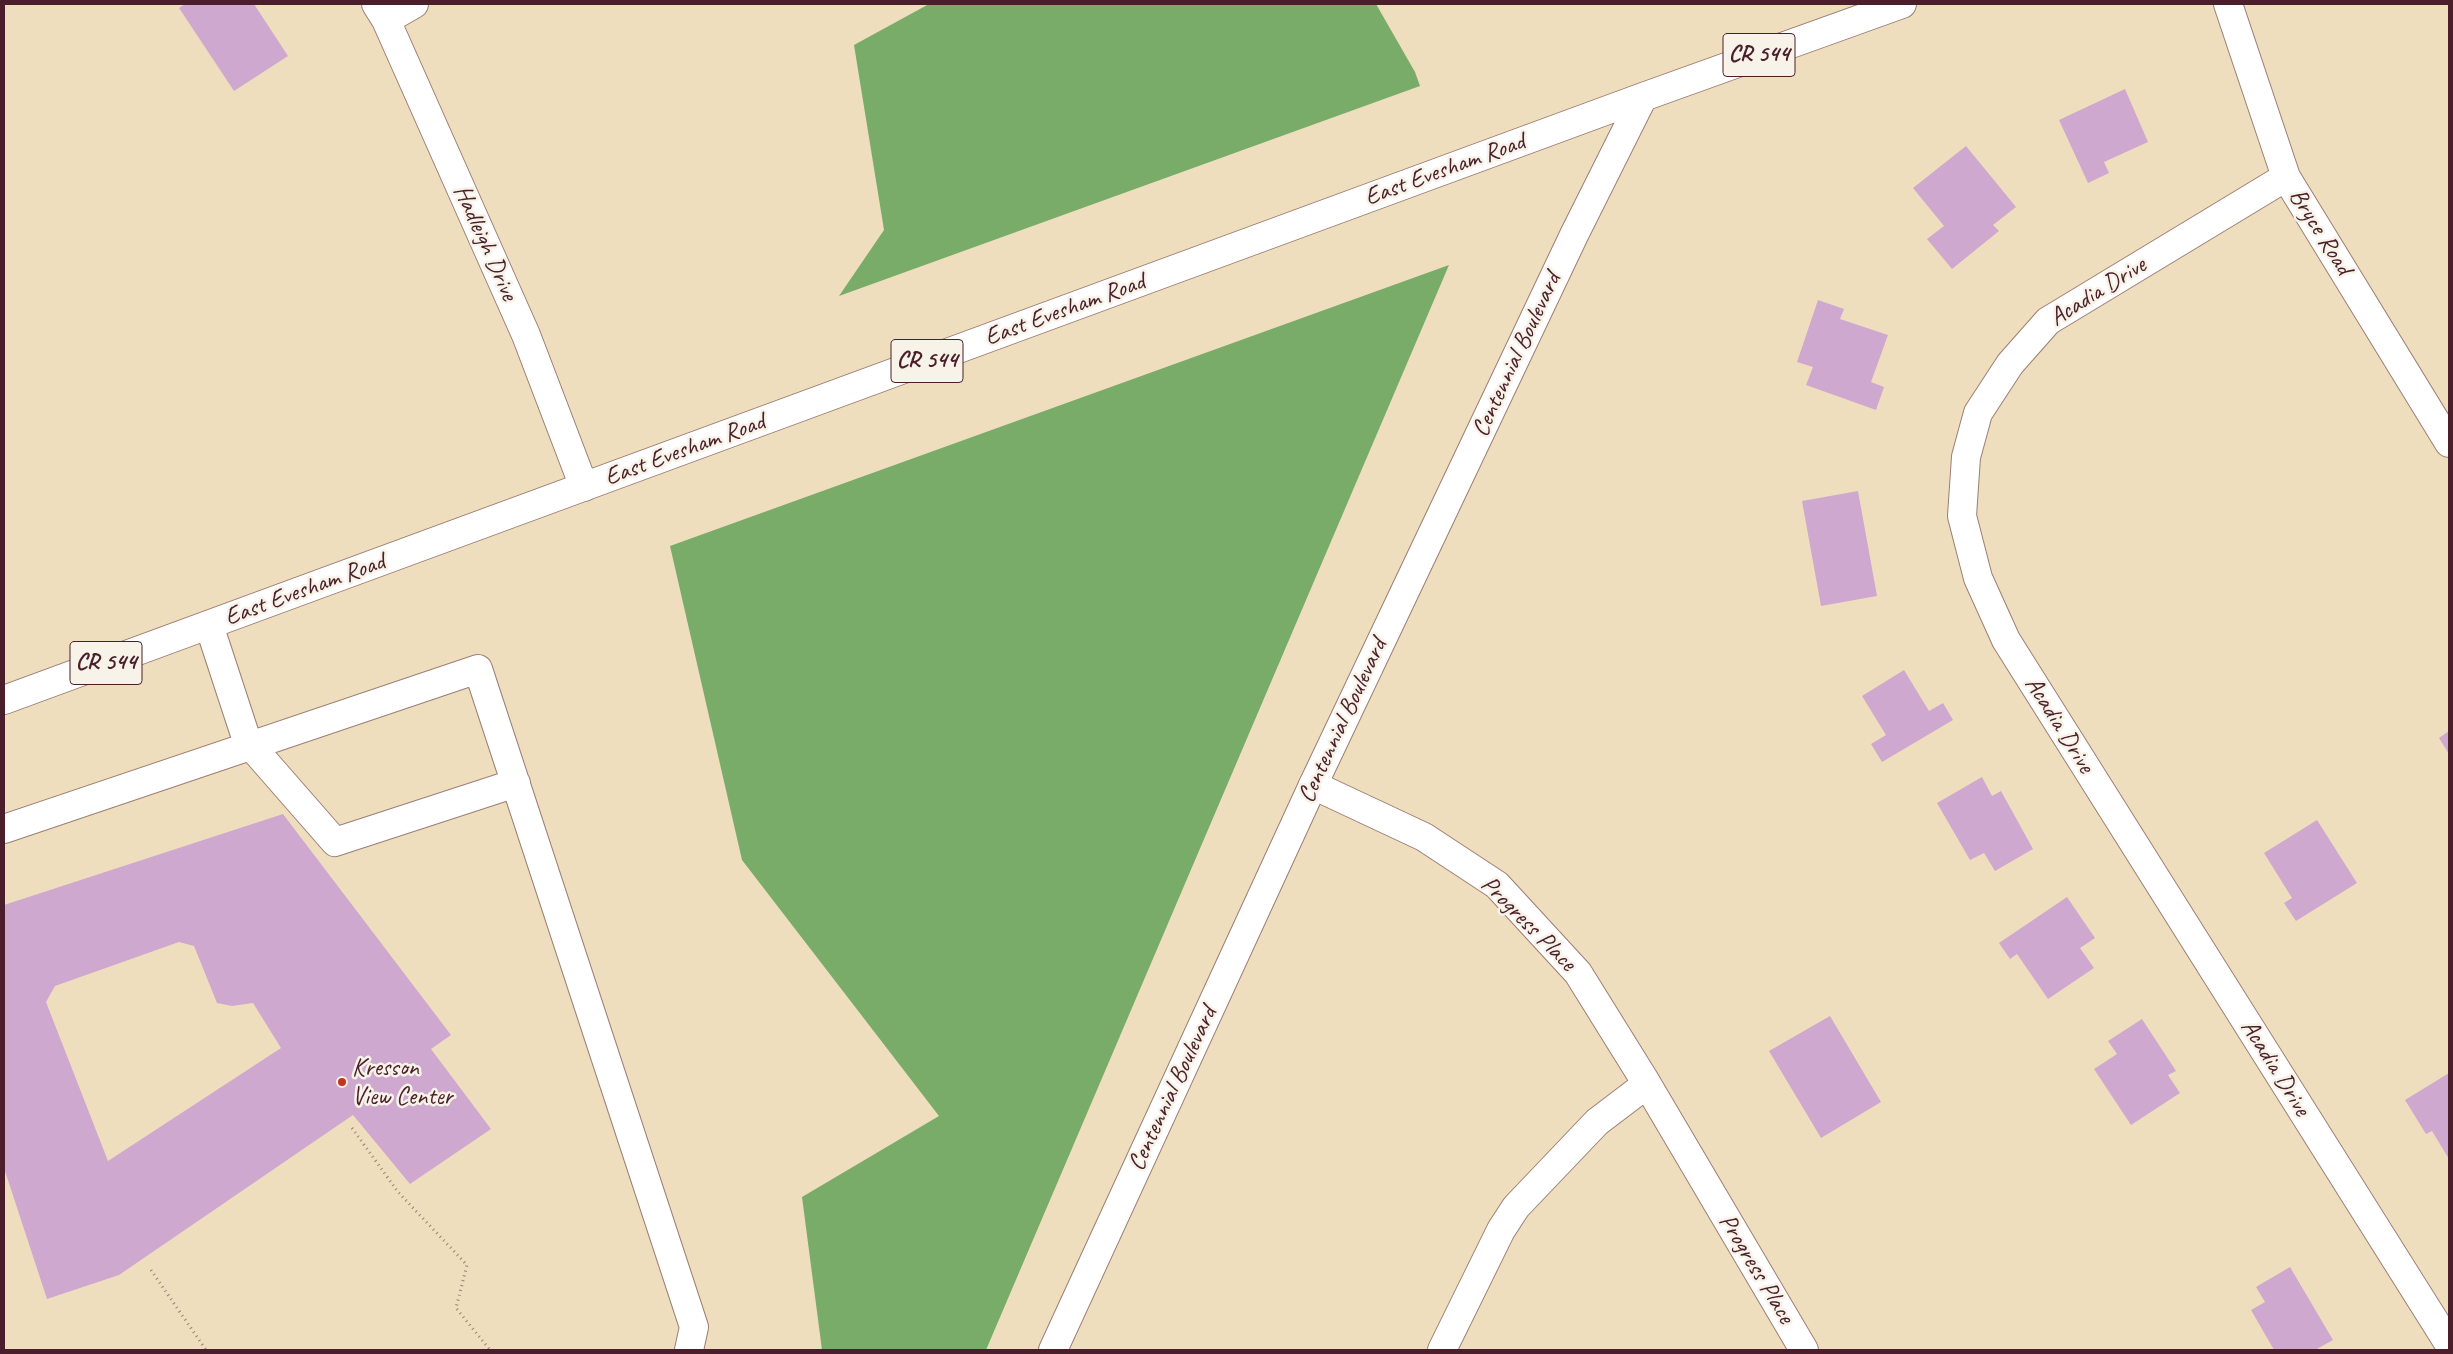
<!DOCTYPE html>
<html>
<head>
<meta charset="utf-8">
<style>
  body { margin:0 }
  #map { position:relative; width:2453px; height:1354px; overflow:hidden; background:#efdebe; font-family:Caveat,sans-serif }
  canvas { display:block }
  .frame { position:absolute; inset:0; border:5px solid #4a1f2b; pointer-events:none }
</style>
</head>
<body>
<div id="map">
<canvas width="2453" height="1354"></canvas>
<div class="frame"></div>
</div>
<script>
const ctx = document.querySelector('canvas').getContext('2d');
ctx.lineJoin = 'round';
function fillPath(path, color) { ctx.fillStyle = color; ctx.fill(path, 'evenodd'); }
const shape = rows => new Path2D(rows.map(r => 'M' + r).join(''));
function strokePath(path, color, width, dash) { ctx.strokeStyle = color; ctx.lineWidth = width; ctx.lineCap = dash ? 'butt' : 'round'; ctx.setLineDash(dash || []); ctx.stroke(path); }
function label(font, color, halo, rows, align = 'center') {
  ctx.font = font + ' Caveat,sans-serif'; ctx.lineWidth = 5; ctx.setLineDash([]); ctx.textBaseline = 'middle'; ctx.strokeStyle = halo; ctx.fillStyle = color; for (const [text, x, y, turn = 0] of rows) {
    ctx.save(); ctx.translate(x, y); ctx.rotate((+turn || 0) * Math.PI / 180); ctx.textAlign = isNaN(turn) ? turn : align; if (halo) ctx.strokeText(text, 0, 0); ctx.fillText(text, 0, 0); ctx.restore();
  }
}
fillPath(shape([
  [929,4,1376,4,1415,72,1420,86,839,296,884,230,854,45],
  [1449,265,986,1350,822,1350,802,1197,939,1116,742,860,670,546]
]), '#78ac68');
fillPath(shape([
  [185,4,254,4,288,56,234,91,179,8],
  [2125,89,2148,142,2104,162,2109,173,2088,183,2059,120],
  [1966,146,2016,207,1993,225,1999,231,1952,269,1927,239,1944,226,1913,188],
  [1818,300,1844,309,1840,319,1888,335,1871,382,1884,387,1876,410,1806,385,1813,367,1797,362],
  [1858,491,1877,596,1821,606,1802,501],
  [1904,670,1929,711,1943,703,1953,720,1882,762,1871,744,1886,735,1862,696],
  [2449,731,2449,754,2439,738],
  [1982,777,1992,796,2001,791,2033,849,1995,871,1984,853,1970,860,1937,803],
  [283,814,451,1035,431,1049,491,1129,410,1184,353,1115,119,1275,47,1299,4,1168,4,905],
  [179,942,194,946,217,1003,232,1006,253,1003,281,1048,108,1161,46,1002,55,986],
  [2317,820,2357,883,2296,921,2284,903,2292,898,2264,853],
  [2067,897,2095,938,2080,948,2094,968,2048,999,2017,954,2010,959,1999,943],
  [1830,1016,1881,1102,1821,1138,1769,1051],
  [2142,1019,2176,1071,2168,1075,2180,1093,2131,1125,2094,1069,2117,1054,2108,1041],
  [2449,1073,2449,1159,2432,1131,2426,1134,2405,1100],
  [2290,1267,2333,1340,2315,1350,2274,1350,2251,1310,2265,1302,2256,1287]
]), '#cea8cf');
const minor = shape([
  [376,4,386,20,526,335,584,487],
  [2228,4,2286,177,2449,443],
  [386,20,414,4],
  [2286,177,2048,321,2010,364,1978,413,1966,457,1962,516,1978,578,2006,640,2449,1344],
  [209,625,249,747,252,747,335,842,516,783],
  [1313,785,1424,837,1497,885,1578,973,1647,1084,1804,1350],
  [4,829,478,669,694,1327,689,1350],
  [1442,1350,1501,1230,1516,1207,1597,1122,1647,1084]
]);
const major = shape([
  [4,700,1643,97,1902,4],
  [1053,1350,1313,785,1574,235,1643,97]
]);
strokePath(minor, '#9c7e74', 30);
strokePath(major, '#9c7e74', 30);
strokePath(shape([
  [352,1128,398,1192,467,1265,456,1308,490,1350],
  [151,1270,206,1350]
]), '#9c7e74', 3, [1, 4]);
strokePath(minor, '#fff', 28);
strokePath(major, '#fff', 28);
for (const [x, y, r, color] of [
  [342,1082,5,"#c8321e"]
]) { const dot = new Path2D(); dot.arc(x, y, r, 0, 2 * Math.PI); ctx.fillStyle = color; ctx.fill(dot); strokePath(dot, '#f7f3e8', 2); }
for (const [x, y, w] of [
  [1759,55,72],
  [927,361,72],
  [106,663,72]
]) { const box = new Path2D(); box.roundRect(x - w / 2, y - 21.5, w, 43, 4); ctx.fillStyle = '#f7f3e8'; ctx.fill(box); strokePath(box, '#4a1f2b', 1); }
label('bold 24px', '#4a1f2b', null, [
  ["CR 544",1759,55],
  ["CR 544",927,361],
  ["CR 544",106,663]
]);
label('25px', '#4a1f2b', '#f7f3e8', [
  ["East Evesham Road",1445,170,-20],
  ["Bryce Road",2320,232,58],
  ["Hadleigh Drive",485,243,66],
  ["Acadia Drive",2098,292,-32],
  ["East Evesham Road",1065,310,-20],
  ["Centennial Boulevard",1517,355,-65],
  ["East Evesham Road",685,450,-20],
  ["East Evesham Road",305,590,-20],
  ["Centennial Boulevard",1343,721,-65],
  ["Acadia Drive",2059,725,58],
  ["Progress Place",1528,924,45],
  ["Acadia Drive",2275,1068,58],
  ["Centennial Boulevard",1173,1089,-65],
  ["Progress Place",1756,1269,59]
]);
label('25px', '#4a1f2b', '#f7f3e8', [
  ["Kresson",352,1068],
  ["View Center",352,1097]
], 'left');
</script>
</body>
</html>
